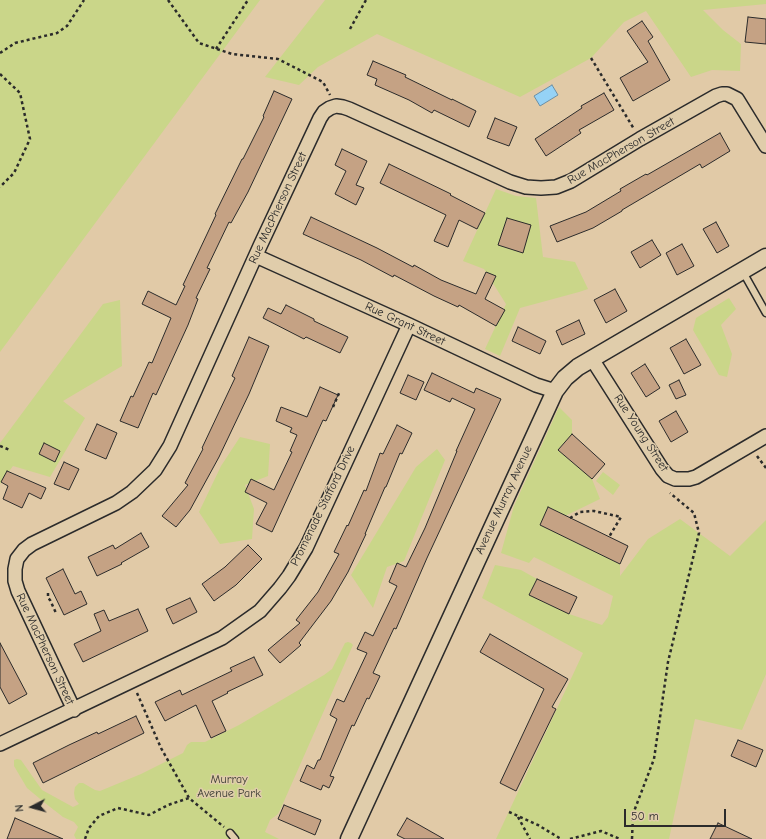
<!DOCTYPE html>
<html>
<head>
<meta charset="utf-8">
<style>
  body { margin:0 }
  #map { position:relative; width:766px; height:839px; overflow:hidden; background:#e1caa7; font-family:"Comic Neue",sans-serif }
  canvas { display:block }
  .north { position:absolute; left:12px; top:787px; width:40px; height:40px; -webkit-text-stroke:3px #e0cdab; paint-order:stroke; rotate:264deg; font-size:11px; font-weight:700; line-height:16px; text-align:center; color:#2b2b2b }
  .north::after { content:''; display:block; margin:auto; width:14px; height:18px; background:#2b2b2b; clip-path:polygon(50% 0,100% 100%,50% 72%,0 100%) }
  .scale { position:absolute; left:624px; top:809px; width:102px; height:18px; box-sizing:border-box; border:2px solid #2b2b2b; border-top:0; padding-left:5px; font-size:12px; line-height:14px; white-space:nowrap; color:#2b2b2b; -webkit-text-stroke:3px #e0cdab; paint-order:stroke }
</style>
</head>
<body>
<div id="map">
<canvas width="766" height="839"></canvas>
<div class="north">N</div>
<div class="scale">50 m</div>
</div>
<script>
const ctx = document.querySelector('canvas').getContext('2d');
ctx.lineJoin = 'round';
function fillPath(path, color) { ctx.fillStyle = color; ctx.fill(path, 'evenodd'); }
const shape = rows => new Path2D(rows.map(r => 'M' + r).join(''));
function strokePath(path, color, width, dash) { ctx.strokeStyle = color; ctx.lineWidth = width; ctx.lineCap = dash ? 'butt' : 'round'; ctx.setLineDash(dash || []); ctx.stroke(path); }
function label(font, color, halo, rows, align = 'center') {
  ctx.font = font + ' "Comic Neue",sans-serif'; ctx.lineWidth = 3; ctx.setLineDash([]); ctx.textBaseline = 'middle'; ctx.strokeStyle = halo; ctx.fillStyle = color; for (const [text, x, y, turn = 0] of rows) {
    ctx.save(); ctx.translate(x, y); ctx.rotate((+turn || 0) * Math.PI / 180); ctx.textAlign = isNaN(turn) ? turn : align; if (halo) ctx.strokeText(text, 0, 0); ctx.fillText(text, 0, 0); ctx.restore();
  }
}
fillPath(shape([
  [0,0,260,0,0,352],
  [325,0,766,0,766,4,703,10,723,30,741,44,740,71,712,70,691,77,646,11,624,22,591,58,520,97,377,34,318,67,299,85,265,77],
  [496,189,516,196,536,198,543,257,575,262,588,289,579,292,520,308,500,356,485,349,506,304,484,269,463,261],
  [729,298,736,309,721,325,732,354,727,377,719,375,693,330,696,318],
  [120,300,122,366,63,401,85,418,50,477,13,466,0,484,0,443,103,304],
  [559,407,572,420,572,434,558,450,592,479,600,499,565,516,548,508,540,525,620,564,620,576,648,539,680,519,730,556,766,520,766,674,742,730,695,719,669,839,496,839,583,653,482,598,495,565,521,570,537,579,529,595,569,614,602,625,608,617,613,596,534,557,529,563,501,553,514,506],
  [240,437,270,444,268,476,245,485,254,509,252,539,220,544,199,512,221,466],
  [437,449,445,460,404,561,387,567,373,608,351,575,416,467],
  [603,472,620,485,613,495,596,481],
  [348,642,351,643,353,645,281,808,278,814,270,820,265,832,279,839,76,839,74,835,78,827,74,822,63,817,45,803,27,788,14,766,14,760,17,759,21,760,42,790,73,807,79,804,75,799,74,793,75,787,79,783,83,783,95,790,100,791,141,774,183,753,187,745,191,742,205,742,239,725,324,675,332,669,345,643]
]), '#cad689');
const water = shape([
  [552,85,558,95,540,106,534,96,552,85]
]);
fillPath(water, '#95d2f6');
strokePath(water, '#6b8fa5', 1);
const building = shape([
  [748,17,766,19,766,44,745,42,748,17],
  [642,21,653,37,648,41,670,80,633,101,620,78,648,62,627,31,642,21],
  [373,61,406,75,405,77,452,100,452,99,476,111,469,127,434,110,432,113,409,100,375,85,377,79,367,75,373,61],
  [274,91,292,99,248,192,231,223,229,222,207,268,210,269,196,298,198,299,188,325,156,395,153,393,138,428,120,421,131,396,133,397,149,362,152,363,171,318,142,304,148,291,176,305,185,286,183,285,216,215,215,214,242,159,243,159,264,117,263,116,274,91],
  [604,93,614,110,579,130,581,133,546,156,535,139,582,108,581,106,604,93],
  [495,118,517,127,509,146,487,138,495,118],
  [720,133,730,151,702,168,700,164,622,210,622,211,593,228,557,242,550,226,586,212,621,191,620,189,646,174,647,175,720,133],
  [342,149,367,161,356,185,364,188,356,205,335,194,346,171,335,165,342,149],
  [389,164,451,194,450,195,485,213,477,229,459,220,448,247,434,241,446,215,380,183,389,164],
  [311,217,377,248,413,267,414,265,441,280,476,294,486,272,496,276,485,299,505,310,496,326,459,305,458,307,434,296,394,275,393,277,361,260,303,234,311,217],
  [507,218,531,225,523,253,498,245,507,218],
  [716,222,729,246,717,253,703,229,716,222],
  [652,240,661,255,640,268,631,252,652,240],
  [682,244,694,266,677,275,666,253,682,244],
  [615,289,627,311,606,323,594,300,615,289],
  [286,305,314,319,314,321,348,337,340,353,306,337,304,339,263,318,268,308,281,314,286,305],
  [579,320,585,334,562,345,556,331,579,320],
  [518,327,546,341,540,354,512,341,518,327],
  [249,337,269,346,249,394,219,457,190,510,176,527,162,516,188,485,185,483,203,449,202,448,235,378,232,376,249,337],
  [686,339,701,365,684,374,670,348,686,339],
  [645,364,660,388,646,397,631,373,645,364],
  [432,373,474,393,476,388,501,399,427,558,396,629,394,628,373,673,380,676,369,699,367,698,354,726,352,725,330,776,334,777,329,788,323,785,321,790,300,781,307,765,314,769,318,760,320,760,337,719,330,715,337,699,344,702,367,653,357,649,365,632,373,636,397,586,389,582,397,563,406,567,425,528,457,451,456,451,475,409,452,398,450,402,424,390,432,373],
  [408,375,424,382,416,400,400,393,408,375],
  [679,380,686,395,676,399,669,385,679,380],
  [320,387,338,395,326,421,323,420,272,532,256,524,267,503,245,492,251,479,274,490,292,452,290,451,297,435,290,432,292,428,276,421,281,407,307,417,320,387],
  [676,411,688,432,671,442,659,421,676,411],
  [97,424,117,433,106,459,85,450,97,424],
  [397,425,412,433,402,454,400,453,386,487,385,487,365,534,366,534,348,572,331,601,299,643,301,645,280,663,268,650,300,623,296,620,318,592,339,554,334,552,347,525,348,526,364,490,366,491,380,453,383,454,397,425],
  [572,434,605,464,592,479,558,450,572,434],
  [44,443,60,451,55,462,39,454,44,443],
  [64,462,79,469,69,490,54,484,64,462],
  [7,471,46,488,41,499,29,493,22,508,3,499,8,486,1,482,7,471],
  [548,507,628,546,620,564,540,525,548,507],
  [141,533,149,547,121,563,122,564,97,576,88,557,113,545,115,549,141,533],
  [248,545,262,559,236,585,214,601,202,584,225,567,248,545],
  [63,569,75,594,81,591,87,604,64,615,46,578,63,569],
  [537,579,577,597,569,614,529,595,537,579],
  [190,598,197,612,173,624,166,609,190,598],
  [138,609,148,631,83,662,74,644,101,631,94,614,104,610,109,621,138,609],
  [490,634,568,679,552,707,556,709,516,791,500,783,544,689,480,652,490,634],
  [0,643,27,694,9,704,0,687,0,643],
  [254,657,263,675,227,692,228,693,212,701,226,731,211,738,196,705,165,721,155,702,180,690,182,695,232,671,230,668,254,657],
  [136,716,144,733,43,783,33,763,69,745,97,732,98,734,136,716],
  [738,740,763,750,756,767,731,756,738,740],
  [284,805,321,820,315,835,278,819,284,805],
  [15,818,63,839,7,839,15,818],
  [407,818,444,839,405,839,397,835,407,818],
  [718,823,752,839,710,839,718,823]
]);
fillPath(building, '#c5a284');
strokePath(building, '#2b2b2b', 1);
const service = shape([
  [743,272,766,313],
  [230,833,235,839]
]);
const minor = shape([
  [256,256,409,325,536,385,555,391],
  [592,359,662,469,668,476,675,479,689,479,696,477,766,436],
  [74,710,18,591,15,581,15,569,17,559,24,550,32,544,116,503,132,492,155,470,170,446,260,246,320,118,324,112,330,108,336,106,343,107,349,109,510,182,526,187,541,188,556,187,571,181,640,139,716,96,722,94,727,94,737,99,766,146],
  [0,744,222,638,260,611,280,588,289,576,306,548,409,325]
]);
const tertiary = shape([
  [349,839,555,391,565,378,578,367,766,257]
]);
strokePath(service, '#2b2b2b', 9);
strokePath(minor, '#2b2b2b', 16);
strokePath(tertiary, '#2b2b2b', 19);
strokePath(shape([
  [168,0,199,43,232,54,278,59,323,82,330,95],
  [350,29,366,0],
  [216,49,248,0],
  [0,53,15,43,57,33,67,26,84,0],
  [591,58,634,129],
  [0,74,20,93,30,139,14,173,0,187],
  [333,407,340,391],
  [0,446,10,450],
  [757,456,766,468],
  [570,518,580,512,594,511,621,517,609,537],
  [48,593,48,598,50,600,56,613],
  [137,693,161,748,189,798,224,827],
  [509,812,538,825,561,839],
  [518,817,530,839],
  [85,839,89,828,99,816,118,808,149,815,168,805,189,798],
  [570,839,601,831,620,839],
  [632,839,633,814,654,759,668,662,699,533,694,513,670,493]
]), '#2b2b2b', 2.5, [3, 3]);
strokePath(service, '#e0cdab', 6);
strokePath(minor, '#e0cdab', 13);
strokePath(tertiary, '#e0cdab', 16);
label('12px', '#2b2b2b', '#e0cdab', [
  ["Rue MacPherson Street",621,151,-30],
  ["Rue MacPherson Street",278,208,-65],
  ["Rue Grant Street",405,324,25],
  ["Rue Young Street",641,433,57],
  ["Avenue Murray Avenue",504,500,-65],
  ["Promenade Stafford Drive",323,506,-64],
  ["Rue MacPherson Street",45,649,65]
]);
label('12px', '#3b3c34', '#e0cdab', [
  ["Murray",229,780],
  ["Avenue Park",229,794]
]);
</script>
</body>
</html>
